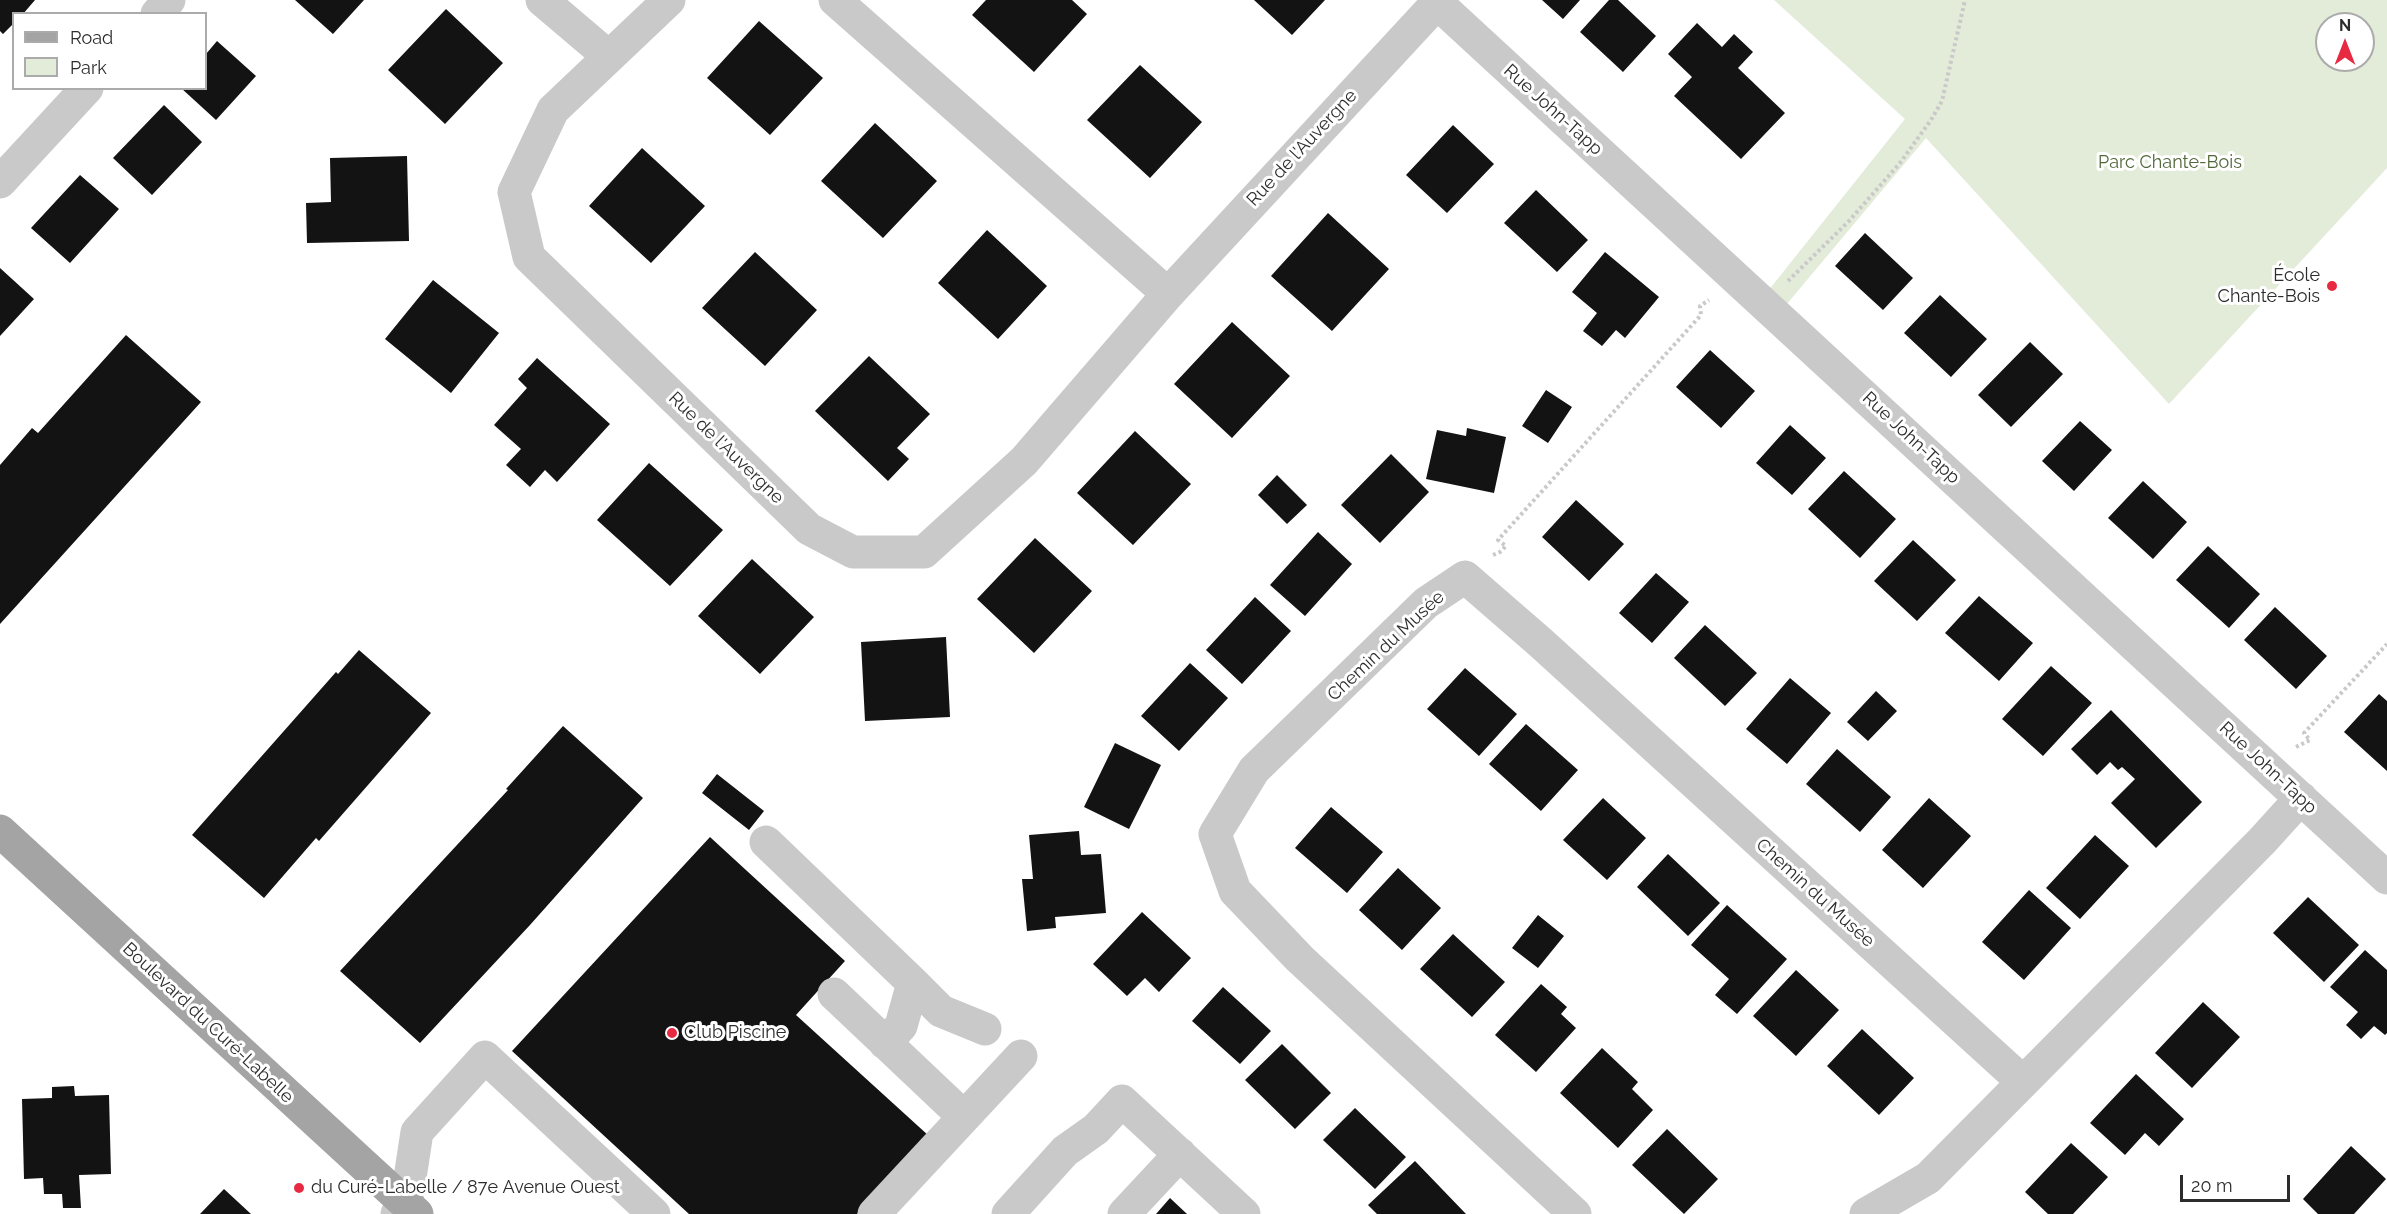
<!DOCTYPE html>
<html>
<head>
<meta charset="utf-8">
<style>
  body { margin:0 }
  #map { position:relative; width:2387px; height:1214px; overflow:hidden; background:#fff; font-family:Raleway,sans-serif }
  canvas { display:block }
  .legend { position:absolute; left:12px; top:12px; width:195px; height:78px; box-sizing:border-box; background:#fff; border:2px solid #ababab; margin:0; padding:8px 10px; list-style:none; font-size:18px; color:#2c2c2c }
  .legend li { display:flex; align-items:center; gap:12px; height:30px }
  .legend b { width:30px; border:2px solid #ababab }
  .north { position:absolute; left:2315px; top:12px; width:60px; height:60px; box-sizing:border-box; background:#fff; border:2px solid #ababab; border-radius:50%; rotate:0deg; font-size:16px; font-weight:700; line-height:24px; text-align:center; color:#2c2c2c }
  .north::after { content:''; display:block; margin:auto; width:21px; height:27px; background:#e72a42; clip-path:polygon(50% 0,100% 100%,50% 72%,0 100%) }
  .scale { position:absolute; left:2180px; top:1175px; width:110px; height:27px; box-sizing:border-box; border:3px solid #2c2c2c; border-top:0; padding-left:8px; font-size:18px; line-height:21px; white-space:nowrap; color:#2c2c2c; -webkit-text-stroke:4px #fff; paint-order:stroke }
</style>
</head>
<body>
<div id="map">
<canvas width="2387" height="1214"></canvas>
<ul class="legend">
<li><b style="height:8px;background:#a4a4a4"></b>Road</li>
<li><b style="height:16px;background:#e3ebd9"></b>Park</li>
</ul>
<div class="north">N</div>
<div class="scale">20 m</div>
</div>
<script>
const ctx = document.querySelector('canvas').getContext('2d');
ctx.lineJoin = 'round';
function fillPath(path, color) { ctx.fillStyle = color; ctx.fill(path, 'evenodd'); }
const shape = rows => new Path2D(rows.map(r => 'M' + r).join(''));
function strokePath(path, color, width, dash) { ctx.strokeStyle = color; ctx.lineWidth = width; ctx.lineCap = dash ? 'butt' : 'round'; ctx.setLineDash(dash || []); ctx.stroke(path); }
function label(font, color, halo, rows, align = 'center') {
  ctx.font = font + ' Raleway,sans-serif'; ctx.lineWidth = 6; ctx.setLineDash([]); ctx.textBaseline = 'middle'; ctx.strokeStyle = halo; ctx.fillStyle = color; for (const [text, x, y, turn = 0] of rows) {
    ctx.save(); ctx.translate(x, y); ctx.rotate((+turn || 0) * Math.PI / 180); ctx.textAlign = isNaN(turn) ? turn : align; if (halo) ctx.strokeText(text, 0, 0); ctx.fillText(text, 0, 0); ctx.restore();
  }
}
fillPath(shape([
  [1774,0,2387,0,2387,168,2169,404,1926,138,1781,311,1768,291,1905,119],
  [2327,24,2363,24,2363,60,2327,60]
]), '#e3ebd9');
fillPath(shape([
  [0,0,35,0,23,14,14,14,14,23,3,34,0,31],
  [295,0,364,0,333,34],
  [986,0,1072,0,1087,14,1034,72,972,15],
  [1254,0,1325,0,1292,35],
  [1542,0,1580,0,1563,19],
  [1609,0,1618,0,1656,36,1623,72,1580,32],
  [446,9,503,63,445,124,388,70],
  [759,21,823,78,770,135,707,78],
  [1697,23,1722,47,1734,34,1753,52,1738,68,1785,113,1741,159,1674,96,1692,77,1668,54],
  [217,41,256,76,216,120,181,88,206,88,206,54],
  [1140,65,1202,122,1150,178,1087,120],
  [164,105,202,142,152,195,113,158],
  [875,123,937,181,883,238,821,181],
  [1453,125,1494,164,1447,213,1406,175],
  [642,148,705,206,651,263,589,206],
  [407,156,409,241,307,243,306,203,331,202,330,158],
  [80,175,119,209,70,263,31,228],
  [1536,190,1588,240,1557,272,1504,223],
  [1328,213,1389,269,1332,331,1271,276],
  [987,230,1047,286,998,339,938,283],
  [1865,233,1913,278,1883,310,1835,266],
  [755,252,817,310,765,366,702,308],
  [1605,252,1659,297,1625,338,1616,330,1602,346,1583,331,1597,313,1572,292],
  [0,268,34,299,0,336],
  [433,280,499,333,451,393,385,339],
  [1940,295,1987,339,1951,377,1904,333],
  [1232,322,1290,376,1232,438,1174,384],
  [126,335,201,402,0,624,0,465,32,428,38,433],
  [2030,342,2063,374,2011,427,1978,395],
  [1710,350,1755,391,1721,428,1676,387],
  [869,356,930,414,897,448,909,459,888,481,815,411],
  [537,358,610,424,557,482,545,470,530,487,506,465,521,449,494,425,527,388,518,379],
  [1546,390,1572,407,1548,443,1522,426],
  [2080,421,2112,450,2074,491,2042,461],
  [1790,425,1826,458,1792,495,1756,463],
  [1467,428,1506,437,1494,493,1426,479,1437,430,1466,436],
  [1135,431,1191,484,1133,545,1077,493],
  [1391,454,1429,492,1380,543,1341,505],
  [649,463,723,530,670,586,597,520],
  [1844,471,1896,519,1860,558,1808,509],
  [1277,475,1307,505,1287,524,1258,495],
  [2143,481,2187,522,2153,559,2108,518],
  [1576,500,1624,544,1589,581,1542,537],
  [1318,532,1352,564,1305,616,1270,585],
  [1035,538,1092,591,1034,653,977,599],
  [1913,540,1956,580,1917,621,1874,581],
  [2208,546,2260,594,2229,628,2176,580],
  [752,559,814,617,760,674,698,616],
  [1656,573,1689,602,1652,643,1619,613],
  [1979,596,2033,643,1999,681,1945,633],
  [1255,597,1291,631,1242,684,1206,650],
  [2275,607,2327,656,2296,689,2244,640],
  [1705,625,1757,673,1725,706,1674,658],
  [946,637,950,717,865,721,861,642],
  [359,650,431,713,319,841,316,838,264,898,192,835,336,672,338,674],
  [1190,663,1228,698,1179,751,1141,716],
  [2051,666,2092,703,2043,756,2002,719],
  [1465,668,1517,714,1479,756,1427,709],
  [1790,678,1831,713,1787,764,1746,729],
  [1876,691,1897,711,1868,741,1847,722],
  [2379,694,2387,701,2387,771,2344,732],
  [2111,710,2202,802,2156,848,2111,803,2135,779,2122,767,2118,770,2110,762,2097,775,2071,749],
  [1526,724,1578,770,1541,811,1489,764],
  [563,726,643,798,530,925,420,1043,340,971,508,790,506,789],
  [1115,743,1161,765,1129,829,1084,807],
  [1837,749,1891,797,1860,832,1806,784],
  [717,774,764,811,749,830,702,793],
  [1603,798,1646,838,1607,880,1563,840],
  [1929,798,1971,836,1923,888,1882,850],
  [1331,807,1383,852,1347,893,1295,848],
  [1079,831,1081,855,1101,854,1106,913,1055,917,1056,928,1027,931,1022,879,1033,879,1029,835],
  [2095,835,2129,866,2080,919,2046,888],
  [710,837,845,961,796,1015,929,1136,857,1214,689,1214,512,1051],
  [1668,854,1720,903,1688,936,1637,887],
  [1398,868,1441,908,1402,950,1359,910],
  [2029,890,2071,928,2024,980,1982,942],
  [2308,897,2359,945,2324,982,2273,933],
  [1727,905,1787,959,1737,1014,1715,995,1729,979,1691,945],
  [1142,912,1191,958,1159,992,1145,978,1127,996,1093,964],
  [1538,915,1564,936,1538,968,1512,948],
  [1453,934,1505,982,1472,1017,1420,969],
  [2365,950,2387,970,2387,1033,2385,1035,2374,1026,2361,1039,2346,1025,2358,1012,2330,987],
  [1796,970,1839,1010,1796,1056,1753,1016],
  [1541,984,1567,1007,1561,1014,1576,1028,1536,1072,1495,1035],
  [1223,987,1271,1031,1240,1064,1192,1021],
  [2203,1002,2240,1037,2192,1088,2155,1053],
  [1862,1029,1914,1078,1879,1115,1827,1066],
  [1282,1044,1331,1093,1295,1129,1245,1080],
  [1602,1048,1638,1082,1632,1089,1653,1110,1618,1148,1560,1093],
  [2136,1074,2184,1119,2159,1146,2145,1133,2125,1155,2090,1123],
  [74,1086,75,1096,109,1095,111,1174,79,1175,81,1208,63,1208,62,1194,44,1194,43,1178,24,1179,22,1099,52,1098,52,1087],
  [1355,1108,1406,1157,1375,1189,1323,1140],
  [1667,1129,1718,1179,1684,1214,1632,1165],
  [2071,1143,2108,1177,2073,1214,2048,1214,2025,1192],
  [2351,1146,2386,1179,2354,1214,2318,1214,2303,1199],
  [1415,1161,1466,1214,1377,1214,1368,1205],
  [224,1189,251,1214,200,1214],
  [1170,1198,1187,1214,1156,1214]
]), '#131313');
strokePath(shape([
  [1788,281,1849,221,1900,163,1931,120,1942,101,1965,0],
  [1493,555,1500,552,1506,546,1498,540,1701,315,1700,306,1709,300],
  [2296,747,2310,740,2304,733,2387,644]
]), '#c9c9c9', 4, [3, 3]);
strokePath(shape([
  [542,0,608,56],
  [669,0,553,110,514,192,529,257,809,529,853,552,924,552,1024,461,1168,294,1437,3],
  [835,0,1168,294],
  [1434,0,2387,878],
  [157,14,169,0],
  [0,182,87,88],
  [766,842,913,983,901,1026,885,1043],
  [913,983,941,1011,985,1029],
  [834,994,964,1117],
  [397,1214,406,1204,417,1132,485,1057,654,1214],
  [874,1214,1021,1056],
  [1008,1214,1065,1151,1096,1129,1122,1101,1244,1214],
  [1124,1214,1180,1154],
  [1575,1214,1300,959,1235,891,1215,834,1254,770,1426,603,1465,577,1541,643,2023,1082],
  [1866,1214,1928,1178,2262,841,2301,798]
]), '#c9c9c9', 33);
strokePath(shape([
  [0,831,417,1214]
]), '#a4a4a4', 33);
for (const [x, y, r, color] of [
  [2332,286,6,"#e72a42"],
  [672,1033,6,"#e72a42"],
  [299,1188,6,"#e72a42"]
]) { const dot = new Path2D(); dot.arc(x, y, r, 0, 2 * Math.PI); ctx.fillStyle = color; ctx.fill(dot); strokePath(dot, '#fff', 2); }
label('18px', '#2c2c2c', '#fff', [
  ["Rue John-Tapp",1553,110,42],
  ["Rue de l'Auvergne",1302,148,-47],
  ["Rue John-Tapp",1911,438,43],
  ["Rue de l'Auvergne",726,448,44],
  ["Chemin du Musée",1386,646,-43],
  ["Rue John-Tapp",2268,768,43],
  ["Chemin du Musée",1815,893,42],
  ["Boulevard du Curé-Labelle",208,1023,43]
]);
label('18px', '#52683a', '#fff', [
  ["Parc Chante-Bois",2170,163]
]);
label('18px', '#2c2c2c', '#fff', [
  ["École",2320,276,"right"],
  ["Chante-Bois",2320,297,"right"],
  ["Club Piscine",684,1033],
  ["du Curé-Labelle / 87e Avenue Ouest",311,1188]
], 'left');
</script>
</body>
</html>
